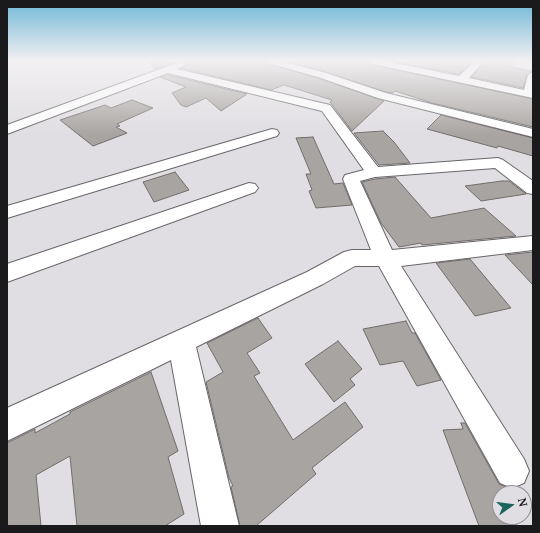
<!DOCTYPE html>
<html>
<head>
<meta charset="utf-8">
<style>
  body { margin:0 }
  #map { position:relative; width:540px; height:533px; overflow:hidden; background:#e1dee3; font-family:"Noto Serif",serif }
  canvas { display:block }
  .frame { position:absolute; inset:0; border:8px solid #1a191b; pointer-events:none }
  .north { position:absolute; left:492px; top:485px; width:40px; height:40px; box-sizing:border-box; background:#e1dee3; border:1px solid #918f93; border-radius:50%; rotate:76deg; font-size:11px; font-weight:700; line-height:16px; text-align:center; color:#1a191b }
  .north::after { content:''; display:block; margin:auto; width:14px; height:18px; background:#19655e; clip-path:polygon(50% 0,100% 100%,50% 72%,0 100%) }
</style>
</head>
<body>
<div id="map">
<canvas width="540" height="533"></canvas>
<div class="frame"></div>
<div class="north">N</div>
</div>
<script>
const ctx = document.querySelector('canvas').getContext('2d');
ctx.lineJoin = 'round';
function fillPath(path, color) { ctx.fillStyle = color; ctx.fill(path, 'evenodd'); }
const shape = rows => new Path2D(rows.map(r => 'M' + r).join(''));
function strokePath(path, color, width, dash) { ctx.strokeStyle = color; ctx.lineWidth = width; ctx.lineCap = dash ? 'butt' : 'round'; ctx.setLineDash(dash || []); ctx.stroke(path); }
const building = shape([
  [148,61,178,61,155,69,148,61],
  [185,61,265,61,268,64,318,78,384,101,352,131,330,102,332,100,284,85,271,90,181,68,188,65,185,61],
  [286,61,367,61,373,65,533,99,533,127,432,103,395,91,393,93,386,92,326,72,286,61],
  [391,61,473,61,459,74,391,61],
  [485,61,515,61,511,67,532,71,527,75,523,88,472,77,485,61],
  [168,75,247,94,221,111,206,98,186,107,181,105,172,93,186,87,160,77,168,75],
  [132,100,153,108,117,124,120,126,116,127,127,133,93,146,60,120,105,105,111,108,132,100],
  [441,115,533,138,533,156,498,146,497,148,427,129,441,115],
  [383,131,394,142,410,163,379,165,354,133,383,131],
  [313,137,334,184,343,183,352,205,316,208,309,191,312,190,306,174,311,174,296,138,313,137],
  [175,172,189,190,154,202,143,182,175,172],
  [395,177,431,218,484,208,516,236,422,245,421,243,399,247,381,223,362,182,375,179,395,177],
  [502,181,509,181,526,194,481,201,465,186,502,181],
  [533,252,533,285,505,255,533,252],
  [470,259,511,308,475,316,436,263,470,259],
  [258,318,272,338,247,353,260,373,254,376,293,440,345,402,363,427,312,468,316,474,256,526,240,526,231,487,233,486,229,478,206,382,223,372,207,343,258,318],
  [406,321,412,333,415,333,441,380,417,386,403,361,380,365,363,329,406,321],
  [338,341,362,369,350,379,355,385,334,402,305,364,338,341],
  [151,372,178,451,168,457,184,514,165,526,77,526,70,456,36,475,41,526,7,526,7,443,35,429,35,433,70,414,70,412,151,372],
  [461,423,465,423,499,484,512,489,513,493,500,493,500,517,513,517,517,526,479,526,443,430,463,429,461,423]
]);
fillPath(building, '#a8a4a1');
strokePath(building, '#716c6a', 1);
const street = shape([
  [7,61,13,61,7,64,7,61],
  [182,61,187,64,177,69,330,105,378,167,498,158,503,160,533,181,533,194,527,193,495,168,375,177,360,181,392,250,533,236,533,250,401,266,524,459,529,471,524,483,512,488,500,483,379,266,355,266,323,284,196,347,239,526,201,526,171,360,7,441,7,408,307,272,344,252,352,250,371,250,343,179,345,175,364,170,322,111,168,73,7,134,7,125,182,61],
  [266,61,281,61,326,73,386,93,533,129,533,137,378,98,318,77,268,63,266,61],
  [368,61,385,61,459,76,475,61,484,61,469,78,524,90,528,75,533,72,533,98,373,64,368,61],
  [272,129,277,130,279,133,277,136,7,218,7,206,272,129],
  [249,183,255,184,258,188,255,192,7,282,7,264,249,183]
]);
strokePath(street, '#69666a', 2);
fillPath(street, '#fff');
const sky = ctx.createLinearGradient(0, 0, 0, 135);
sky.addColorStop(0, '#6fb7d6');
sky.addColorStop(0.45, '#f2f0f2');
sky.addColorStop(1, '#f2f0f200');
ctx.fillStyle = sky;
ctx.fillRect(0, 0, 540, 135);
</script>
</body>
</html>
